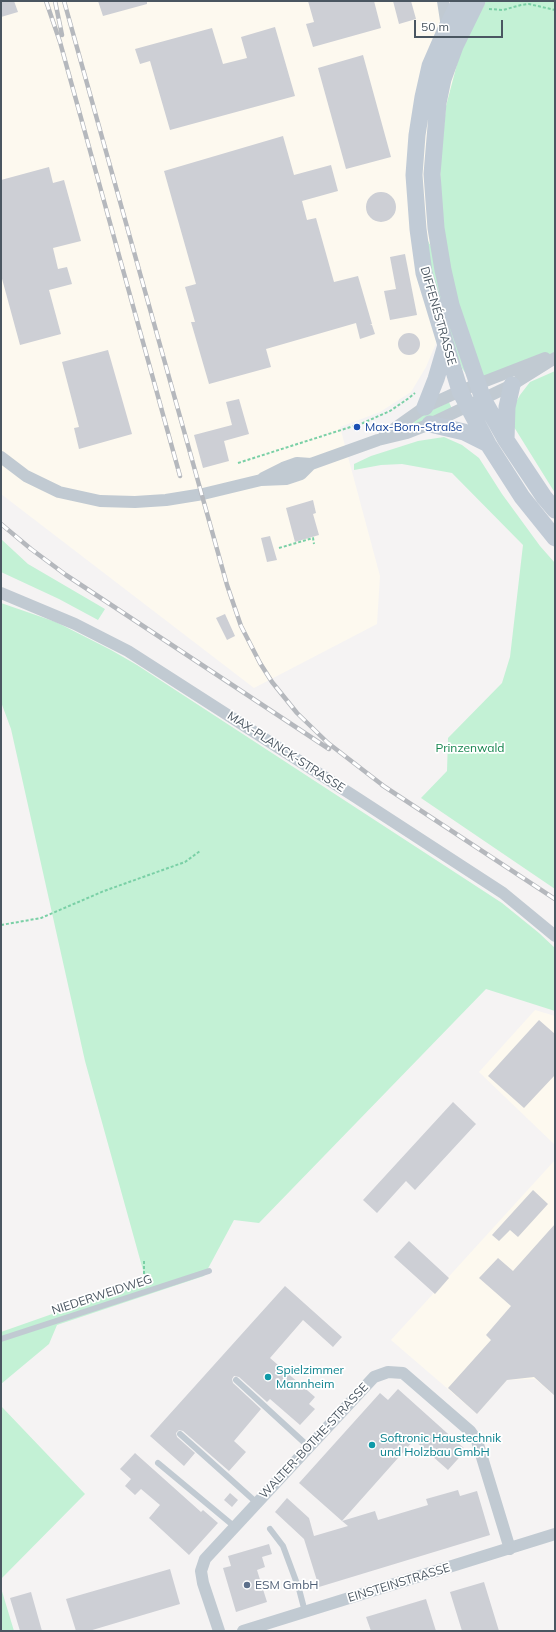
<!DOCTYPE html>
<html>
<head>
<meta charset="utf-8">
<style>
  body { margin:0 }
  #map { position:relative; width:556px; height:1632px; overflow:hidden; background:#f5f3f3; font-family:Mulish,sans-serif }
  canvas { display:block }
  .frame { position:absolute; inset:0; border:2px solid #4a5661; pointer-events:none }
  .scale { position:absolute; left:414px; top:20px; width:89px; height:18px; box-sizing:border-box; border:2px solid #4a5661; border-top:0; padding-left:5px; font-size:12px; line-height:14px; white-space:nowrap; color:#4a5661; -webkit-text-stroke:3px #fff; paint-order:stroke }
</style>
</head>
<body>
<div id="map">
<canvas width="556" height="1632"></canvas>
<div class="frame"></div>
<div class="scale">50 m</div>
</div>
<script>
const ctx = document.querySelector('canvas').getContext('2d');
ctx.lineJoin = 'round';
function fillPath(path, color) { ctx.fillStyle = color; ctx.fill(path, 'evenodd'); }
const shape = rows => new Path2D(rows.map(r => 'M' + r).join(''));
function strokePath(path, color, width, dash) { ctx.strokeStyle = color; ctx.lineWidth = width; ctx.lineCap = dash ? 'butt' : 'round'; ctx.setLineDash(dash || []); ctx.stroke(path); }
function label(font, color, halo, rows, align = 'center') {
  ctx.font = font + ' Mulish,sans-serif'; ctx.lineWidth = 3.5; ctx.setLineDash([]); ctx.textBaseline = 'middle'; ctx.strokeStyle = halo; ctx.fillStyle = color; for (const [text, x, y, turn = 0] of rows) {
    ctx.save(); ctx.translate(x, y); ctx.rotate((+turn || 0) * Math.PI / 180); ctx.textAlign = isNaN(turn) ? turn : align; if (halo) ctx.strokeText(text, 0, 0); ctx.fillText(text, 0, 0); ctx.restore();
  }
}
fillPath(shape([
  [1,1,489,1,454,301,426,367,411,392,380,412,340,427,380,576,377,624,254,688,1,494],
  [535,1010,555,1016,555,1145,479,1072],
  [555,1160,555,1396,535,1379,507,1380,477,1414,391,1340]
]), '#fdf9ef');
fillPath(shape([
  [486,1,555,1,555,355,478,385,443,270,440,165,446,106,461,49],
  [426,240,428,241,433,250,466,374,462,368,435,291],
  [555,371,555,493,514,427,515,404,520,395,530,382],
  [449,402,452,409,415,425,413,423,426,413],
  [444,437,462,445,479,458,502,494,540,546,555,563,555,889,421,798,447,771,448,738,502,683,510,657,523,545,452,473,402,464,381,465,354,470,354,464,371,456,418,441],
  [1,539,28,564,105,609,98,620,59,599,1,572],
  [1,603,56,622,111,650,137,665,502,903,539,933,555,948,555,1011,486,989,259,1223,234,1220,204,1276,57,1325,49,1344,1,1384,1,1332,146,1281,85,1061,11,729,1,702],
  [1,1406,85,1494,1,1579],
  [1,1588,14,1631,1,1631]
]), '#c3f1d5');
fillPath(shape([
  [1,1,14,1,18,12,1,17],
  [98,1,147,1,147,4,103,16],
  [308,1,374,1,381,28,313,47,306,24,314,22],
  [393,1,411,1,416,19,399,24],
  [275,27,295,96,170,130,150,61,140,64,135,49,212,28,223,64,247,58,241,37],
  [363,55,391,157,346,169,318,68],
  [283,136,294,175,331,165,338,191,302,201,307,220,316,218,334,282,358,276,372,324,370,324,372,325,375,334,360,339,356,323,266,349,271,367,209,384,191,322,195,322,185,287,196,284,164,171],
  [49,167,53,183,64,180,81,241,53,248,58,269,67,267,72,284,49,290,61,334,20,345,1,275,1,180],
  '366 207a15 15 0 1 1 30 0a15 15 0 1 1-30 0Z',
  [405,254,417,315,390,320,384,291,396,289,390,257],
  '398 344a11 11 0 1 1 22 0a11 11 0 1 1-22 0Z',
  [108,350,132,434,79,449,74,428,79,427,62,362],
  [239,399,249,434,224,441,229,461,203,468,194,435,232,425,226,402],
  [313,500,316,513,313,514,319,535,295,542,286,508],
  [270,536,277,560,267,562,261,538],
  [225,614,235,636,227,640,216,618],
  [539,1020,555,1034,555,1075,524,1108,488,1076],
  [453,1102,476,1124,415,1190,406,1181,377,1213,363,1200],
  [533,1190,548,1204,518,1237,510,1230,499,1241,492,1235],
  [555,1224,555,1396,534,1377,507,1380,477,1414,448,1388,491,1340,486,1335,511,1306,479,1278,498,1258,513,1271],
  [409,1241,449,1278,435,1294,394,1257],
  [285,1286,342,1337,333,1347,303,1320,270,1358,315,1397,309,1404,315,1409,300,1425,270,1399,267,1402,239,1377,234,1376,232,1379,233,1383,261,1409,234,1441,246,1452,229,1471,183,1431,179,1430,176,1433,177,1437,195,1453,184,1466,150,1436],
  [398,1389,466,1450,448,1470,414,1440,342,1521,299,1483,380,1393,388,1400],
  [135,1453,201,1512,203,1510,218,1523,189,1555,149,1518,160,1505,141,1489,135,1495,125,1486,131,1479,120,1469],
  [458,1490,460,1496,477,1491,490,1535,319,1587,304,1539,275,1512,287,1498,309,1518,314,1536,348,1526,342,1521,375,1511,378,1520,428,1505,426,1499],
  [230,1493,238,1500,232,1507,224,1500],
  [269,1544,272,1554,262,1557,265,1567,257,1570,267,1602,236,1612,223,1568,231,1566,228,1556],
  [170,1569,180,1604,89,1631,76,1631,66,1599],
  [484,1582,499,1631,462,1631,450,1592],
  [31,1592,42,1631,20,1631,10,1598],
  [426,1599,436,1631,371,1631,366,1617]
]), '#cdcfd5');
strokePath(shape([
  [489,9,503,10,521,5,529,4,555,10],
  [238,463,363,423,390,411,409,398,415,393],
  [279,548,313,538,314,544],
  [1,925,41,918,104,891,185,862,200,851],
  [144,1261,144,1283]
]), '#7ad0a6', 2, [3, 2]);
strokePath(shape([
  [1,1339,209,1271],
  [236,1380,309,1447],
  [180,1434,257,1503],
  [158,1463,235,1527],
  [270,1529,283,1546,299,1589,305,1612]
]), '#c1cad2', 6);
strokePath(shape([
  [443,1,447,27],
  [384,436,425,407,460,391,545,358],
  [1,457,26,476,59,492,100,501,135,502,166,500,203,494,261,480,286,479,301,474,311,464],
  [263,478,283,468,297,463,311,464,378,440,407,433,430,424,512,385,555,358],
  [1,593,75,624,128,651,357,798,503,893,555,936],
  [219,1631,203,1583,201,1571,205,1559,374,1377,388,1372,403,1373,470,1431,477,1441,510,1549],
  [243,1631,555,1534]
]), '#c1cad2', 12);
strokePath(shape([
  [460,1,447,27,430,66,423,97,417,135,414,175,418,229,424,273,460,391,488,444,522,497,555,538],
  [477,1,455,46,443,79,438,103,432,174,436,228,443,270,451,305,483,399,506,440,544,497,555,510],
  [425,407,436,379,446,345],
  [430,424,464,432,488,444],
  [506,440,507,407,512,385]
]), '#c1cbd6', 17);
const rail = shape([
  [46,1,60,42,180,476],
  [55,1,62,35],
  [64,1,227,585,241,626,260,663,272,682,297,713,328,743,385,787],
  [1,524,31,549,66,575,329,749],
  [382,785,555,899]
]);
strokePath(rail, '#b5b8bd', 4.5);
strokePath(rail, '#fff', 3, [9]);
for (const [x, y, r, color] of [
  [357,427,4,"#1a4fb4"],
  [268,1377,4,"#0f9aa8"],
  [372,1445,4,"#0f9aa8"],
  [247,1585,4,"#5c6f8a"]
]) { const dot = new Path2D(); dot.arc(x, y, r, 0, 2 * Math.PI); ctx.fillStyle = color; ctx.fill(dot); strokePath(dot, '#fff', 1.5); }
label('12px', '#4a5661', '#fff', [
  ["DIFFENÉSTRASSE",438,316,74],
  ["MAX-PLANCK-STRASSE",286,752,33],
  ["NIEDERWEIDWEG",102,1295,-18],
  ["WALTER-BOTHE-STRASSE",314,1441,-47],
  ["EINSTEINSTRASSE",399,1583,-17]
]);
label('12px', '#164399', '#fff', [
  ["Max-Born-Straße",365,427]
], 'left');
label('12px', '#17864f', '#fff', [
  ["Prinzenwald",470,748]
]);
label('12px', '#0d838f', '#fff', [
  ["Spielzimmer",276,1370],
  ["Mannheim",276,1384],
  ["Softronic Haustechnik",380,1438],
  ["und Holzbau GmbH",380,1452]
], 'left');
label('12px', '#4e5e75', '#fff', [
  ["ESM GmbH",255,1585]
], 'left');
</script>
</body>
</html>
